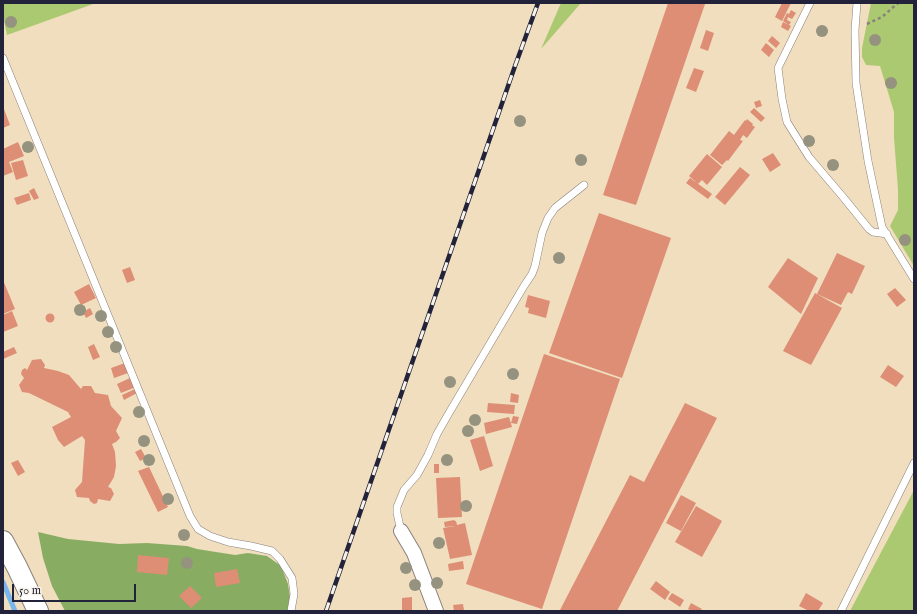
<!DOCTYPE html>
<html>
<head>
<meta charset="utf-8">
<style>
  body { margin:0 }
  #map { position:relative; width:917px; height:614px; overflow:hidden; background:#f0debe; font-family:"IM FELL English",serif }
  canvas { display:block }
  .frame { position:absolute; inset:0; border:4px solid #22223b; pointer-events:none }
  .scale { position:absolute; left:12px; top:584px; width:124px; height:18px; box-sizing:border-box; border:2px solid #22223b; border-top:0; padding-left:5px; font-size:12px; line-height:14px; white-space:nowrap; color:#22223b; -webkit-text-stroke:3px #f7f3e8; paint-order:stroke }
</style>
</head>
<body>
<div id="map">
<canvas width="917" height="614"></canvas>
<div class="frame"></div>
<div class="scale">50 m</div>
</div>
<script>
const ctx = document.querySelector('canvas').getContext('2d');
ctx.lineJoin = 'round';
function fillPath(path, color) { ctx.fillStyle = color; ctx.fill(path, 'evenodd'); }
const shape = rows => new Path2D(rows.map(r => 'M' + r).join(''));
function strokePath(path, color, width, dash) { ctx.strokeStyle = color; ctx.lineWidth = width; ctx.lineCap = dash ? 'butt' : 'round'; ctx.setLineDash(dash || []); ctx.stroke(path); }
fillPath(shape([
  [3,3,96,3,7,35,3,16],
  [561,3,581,3,541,49],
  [871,3,914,3,914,266,890,226,898,210,898,189,894,138,894,112,880,66,866,65,862,57,862,48],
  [914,490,914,611,850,611]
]), '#abc970');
fillPath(shape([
  [38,532,68,539,119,544,147,543,187,546,197,549,235,555,248,553,267,556,281,566,288,584,292,611,65,611,52,586,43,558]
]), '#88ad62');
strokePath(shape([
  [3,582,15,611]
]), '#79b6ec', 5);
fillPath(shape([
  [668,3,701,3,705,4,636,205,603,195],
  [782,3,791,3,782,21,775,17],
  [791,10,796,13,792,19,788,17,787,20,791,22,789,25,783,21,787,13,789,14],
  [783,22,791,26,788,31,781,27],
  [706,30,714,33,708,51,700,48],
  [772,36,780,43,776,48,768,41],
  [766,43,774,50,769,57,761,50],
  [694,68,704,71,696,92,686,88],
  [760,100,762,106,756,108,754,102],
  [754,108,765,118,761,122,750,112],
  [4,109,10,125,3,128,3,110],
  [747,119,753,124,752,125,755,127,747,138,743,135,740,140,743,141,728,161,727,160,722,165,710,155,729,131,734,135,745,120,746,121],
  [18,142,24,156,9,162,13,172,3,176,3,155,4,155,3,149],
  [773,153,781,165,770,172,762,159],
  [707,154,722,167,707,185,702,180,698,184,689,176],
  [23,160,28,176,16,180,11,163],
  [740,167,750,175,725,205,715,197],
  [690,178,712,194,708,199,686,183],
  [34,188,39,198,34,200,29,191],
  [29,193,31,200,17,205,14,198],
  [599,213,671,238,622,378,549,353],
  [837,253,865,266,852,294,848,292,841,305,817,294],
  [788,258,818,278,801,314,768,287],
  [130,267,135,280,127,283,122,270],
  [3,280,15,309,3,314],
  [89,284,96,298,81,305,74,292],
  [895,288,906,300,897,307,887,294],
  [815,293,842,308,811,365,783,351],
  [528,295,550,301,546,318,528,313,529,308,525,307],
  [90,308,93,314,86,318,83,312],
  [12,311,18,326,3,332,3,315],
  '45.5 318a4.5 4.5 0 1 1 9 0a4.5 4.5 0 1 1-9 0Z',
  [94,344,100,357,93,360,88,347],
  [14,347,17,353,3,359,3,352],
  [544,354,620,379,542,609,466,584],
  [41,359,45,365,44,368,58,371,69,375,81,389,83,386,91,386,95,393,108,395,111,406,122,418,116,431,120,438,116,442,112,444,115,452,116,466,114,477,108,487,111,488,114,494,110,501,98,499,97,503,94,504,90,501,89,498,77,497,75,490,82,482,85,440,82,436,64,447,58,440,52,427,71,417,68,412,29,393,22,392,19,385,24,378,21,374,22,370,25,368,27,370,32,360],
  [125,363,128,373,114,378,111,368],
  [888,365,904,376,896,387,880,377],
  [132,377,136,387,121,393,117,384],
  [135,389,137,393,124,400,122,395],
  [511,393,519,395,518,403,510,402],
  [488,403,515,405,514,414,487,412],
  [685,403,717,418,617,611,562,611,560,610,630,475,644,482],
  [513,416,519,417,517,424,511,423],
  [509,417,512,427,486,434,484,423],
  [484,436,493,466,480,471,470,440],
  [141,449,146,458,140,461,135,452],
  [18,460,25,472,18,476,11,463],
  [434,464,439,464,439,473,434,473],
  [149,467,168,507,158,512,138,471],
  [460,477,462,517,438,518,436,478],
  [681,495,696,503,681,531,666,523],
  [696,506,722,521,702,557,675,542],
  [454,520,455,521,456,521,457,525,465,523,472,555,450,559,443,528,455,526,445,527,444,522],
  [138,555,169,558,167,575,137,572],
  [463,561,464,569,449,571,448,564],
  [237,569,240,583,216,587,214,573],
  [656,581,670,592,665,600,650,589],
  [190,586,202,598,191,608,179,596],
  [672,593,684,600,680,607,668,599],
  [806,593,823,603,818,611,809,611,799,606],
  [412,597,412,611,402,611,402,598],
  [691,603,702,609,700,611,692,611,688,609],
  [463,604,464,610,454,611,453,605]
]), '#dd8e75');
const lane = shape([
  [810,3,778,68,782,99,787,122,809,157,843,197,869,229,873,232,887,234],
  [857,3,855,30,856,83,868,161,882,227,914,279],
  [3,58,190,516,198,529,210,536,228,542,251,546,272,551,280,559,292,578,294,594,291,611],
  [401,531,397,513,397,507,404,490,417,475,428,455,437,434,449,413,524,286,532,274,535,266,542,233,548,218,555,208,584,185],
  [841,611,914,463]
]);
const street = shape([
  [401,531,414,553,436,611]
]);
const secondary = shape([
  [3,541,17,567,38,611]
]);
strokePath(lane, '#89807c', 8);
strokePath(street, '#89807c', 16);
strokePath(secondary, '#89807c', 22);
strokePath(shape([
  [867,24,882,17,898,3]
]), '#89807c', 2.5, [3, 3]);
strokePath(lane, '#fff', 7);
strokePath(street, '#fff', 14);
strokePath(secondary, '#fff', 20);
const rail = shape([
  [326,611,515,66,538,3]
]);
strokePath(rail, '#22223b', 4.5);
strokePath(rail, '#f7f3e8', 3, [9]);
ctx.fillStyle = '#95927f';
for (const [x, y] of [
  [11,22],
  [822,31],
  [875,40],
  [891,83],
  [520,121],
  [809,141],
  [28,147],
  [581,160],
  [833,165],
  [905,240],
  [559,258],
  [80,310],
  [101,316],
  [108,332],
  [116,347],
  [513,374],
  [450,382],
  [139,412],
  [475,420],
  [468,431],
  [144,441],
  [149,460],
  [447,460],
  [168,499],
  [466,506],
  [184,535],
  [439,543],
  [187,563],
  [406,568],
  [437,583],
  [415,585]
]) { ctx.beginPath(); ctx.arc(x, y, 6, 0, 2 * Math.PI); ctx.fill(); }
</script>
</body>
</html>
